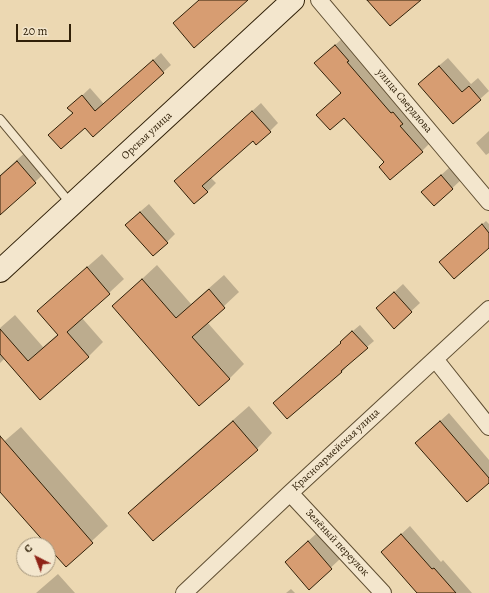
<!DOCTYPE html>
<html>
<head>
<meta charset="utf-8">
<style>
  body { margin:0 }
  #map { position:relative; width:489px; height:593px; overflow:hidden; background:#ecd8b2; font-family:Alegreya,serif }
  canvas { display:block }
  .north { position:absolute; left:16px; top:537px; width:40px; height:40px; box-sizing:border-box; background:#f3e6cd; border:1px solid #a5977e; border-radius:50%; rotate:318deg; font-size:11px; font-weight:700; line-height:16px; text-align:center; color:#302008 }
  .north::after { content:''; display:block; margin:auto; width:14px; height:18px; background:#8f2418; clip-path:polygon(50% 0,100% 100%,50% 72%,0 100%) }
  .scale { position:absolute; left:16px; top:24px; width:55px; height:18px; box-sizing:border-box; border:2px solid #302008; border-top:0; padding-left:5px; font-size:12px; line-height:14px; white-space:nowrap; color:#302008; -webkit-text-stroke:3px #f3e6cd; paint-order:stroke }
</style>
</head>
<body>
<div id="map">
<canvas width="489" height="593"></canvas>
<div class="north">С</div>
<div class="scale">20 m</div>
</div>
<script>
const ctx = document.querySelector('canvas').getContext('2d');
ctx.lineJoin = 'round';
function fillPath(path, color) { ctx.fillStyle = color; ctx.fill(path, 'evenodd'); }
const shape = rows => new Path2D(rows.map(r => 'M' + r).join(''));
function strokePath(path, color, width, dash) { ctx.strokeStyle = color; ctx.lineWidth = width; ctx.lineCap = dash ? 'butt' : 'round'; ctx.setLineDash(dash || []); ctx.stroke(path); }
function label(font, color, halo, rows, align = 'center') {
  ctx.font = font + ' Alegreya,serif'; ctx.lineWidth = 4; ctx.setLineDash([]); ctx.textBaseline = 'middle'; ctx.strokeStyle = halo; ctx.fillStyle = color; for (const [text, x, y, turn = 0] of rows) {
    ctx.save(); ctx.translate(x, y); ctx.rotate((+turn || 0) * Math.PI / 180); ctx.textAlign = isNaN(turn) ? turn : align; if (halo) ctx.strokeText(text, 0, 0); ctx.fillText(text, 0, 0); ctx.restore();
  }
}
fillPath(shape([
  [344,37,430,143,422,151,385,162,344,116,317,115,341,93,324,55],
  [161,53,171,65,93,135,69,108,90,88,104,104],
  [448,58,471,84,478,78,489,91,453,123,428,75],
  [261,103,278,123,270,131,253,140,210,177,216,183,207,192,184,173],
  [489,131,489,153,486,155,476,143],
  [29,149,48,170,0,214,0,175],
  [450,167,461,180,434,205,431,184],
  [149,204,175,234,167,242,135,216],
  [486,221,489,224,489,247,444,258],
  [102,254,124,279,82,318,103,342,89,356,40,399,5,358,0,363,0,328,15,315,43,347,58,334,38,311,53,297],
  [157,265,191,304,224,275,239,292,207,322,244,364,229,379,113,306],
  [403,284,420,303,394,327,377,308],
  [360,325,374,341,347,364,348,365,342,372,287,418,348,335],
  [249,406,272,433,257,449,129,513,145,497],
  [449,413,489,460,489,481,416,443],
  [21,427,108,526,66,565,0,490,0,445],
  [410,526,441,562,443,560,472,593,418,593,382,552],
  [317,533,340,559,309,588,294,554],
  [58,574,75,593,36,593],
  [291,589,295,593,286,593]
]), '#0003');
const building = shape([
  [199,0,248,0,194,48,173,23,199,0],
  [367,0,421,0,390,26,367,0],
  [335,45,349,61,347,62,391,113,393,112,403,124,400,126,423,152,390,180,379,167,384,162,344,118,330,130,316,115,341,93,314,63,335,45],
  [153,60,164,73,93,137,85,128,61,149,48,135,73,113,67,108,82,95,95,111,153,60],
  [439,66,462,92,469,86,481,100,453,124,418,84,439,66],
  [252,111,271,132,256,145,253,141,202,186,208,192,194,204,174,181,252,111],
  [17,161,36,183,0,215,0,176,17,161],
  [441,175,453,189,434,206,421,192,441,175],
  [140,212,168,243,153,256,125,225,140,212],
  [482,224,489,233,489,248,454,279,439,262,482,224],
  [87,267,110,294,67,332,89,357,40,400,0,354,0,329,28,361,58,335,37,311,87,267],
  [142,279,176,318,209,289,225,308,192,337,230,379,199,406,112,306,142,279],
  [394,292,412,312,394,329,376,308,394,292],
  [352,331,368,348,341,371,342,372,287,419,273,403,341,343,340,342,352,331],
  [233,421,258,450,153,541,128,513,233,421],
  [440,421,489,478,489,483,467,502,415,443,440,421],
  [0,436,93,543,66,567,48,547,48,545,47,545,0,492,0,436],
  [401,534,432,569,434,568,456,593,417,593,381,552,401,534],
  [308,541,332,569,309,590,285,562,308,541]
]);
fillPath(building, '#d79d72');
strokePath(building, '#302008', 1);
const lane = shape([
  [0,119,71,204]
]);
const street = shape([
  [319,0,489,202],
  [435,359,489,427],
  [290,493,383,593],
  [184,593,290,493,489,309]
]);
const secondary = shape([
  [0,271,293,0]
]);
strokePath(lane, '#5f4e32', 10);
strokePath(street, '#5f4e32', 18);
strokePath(secondary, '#302008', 24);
strokePath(lane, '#f3e6cd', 8);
strokePath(street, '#f3e6cd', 16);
strokePath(secondary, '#f3e6cd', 22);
label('11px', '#302008', '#f3e6cd', [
  ["улица Свердлова",404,101,50],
  ["Орская улица",147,136,-43],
  ["Красноармейская улица",336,450,-43],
  ["Зелёный переулок",337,543,47]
]);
</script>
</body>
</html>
